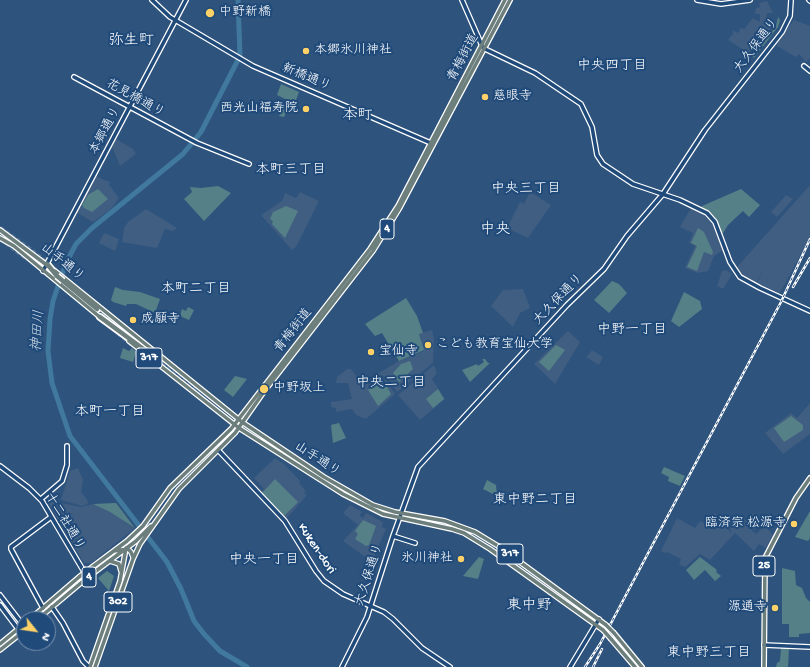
<!DOCTYPE html>
<html>
<head>
<meta charset="utf-8">
<style>
  body { margin:0 }
  #map { position:relative; width:810px; height:667px; overflow:hidden; background:#2e537d; font-family:"Gochi Hand",sans-serif }
  canvas { display:block }
  .north { position:absolute; left:16px; top:611px; width:40px; height:40px; box-sizing:border-box; background:#1f4a7a; border:1px solid #7992af; border-radius:50%; rotate:120deg; font-size:11px; font-weight:700; line-height:16px; text-align:center; color:#fff }
  .north::after { content:''; display:block; margin:auto; width:14px; height:18px; background:#ffd166; clip-path:polygon(50% 0,100% 100%,50% 72%,0 100%) }
</style>
</head>
<body>
<div id="map">
<canvas width="810" height="667"></canvas>
<div class="north">N</div>
</div>
<script>
const ctx = document.querySelector('canvas').getContext('2d');
ctx.lineJoin = 'round';
function fillPath(path, color) { ctx.fillStyle = color; ctx.fill(path, 'evenodd'); }
const shape = rows => new Path2D(rows.map(r => 'M' + r).join(''));
function strokePath(path, color, width, dash) { ctx.strokeStyle = color; ctx.lineWidth = width; ctx.lineCap = dash ? 'butt' : 'round'; ctx.setLineDash(dash || []); ctx.stroke(path); }
function label(font, color, halo, rows, align = 'center') {
  ctx.font = font + ' "Gochi Hand","Klee One",sans-serif'; ctx.lineWidth = 4; ctx.setLineDash([]); ctx.textBaseline = 'middle'; ctx.strokeStyle = halo; ctx.fillStyle = color; for (const [text, x, y, turn = 0] of rows) {
    ctx.save(); ctx.translate(x, y); ctx.rotate((+turn || 0) * Math.PI / 180); ctx.textAlign = isNaN(turn) ? turn : align; if (halo) ctx.strokeText(text, 0, 0); ctx.fillText(text, 0, 0); ctx.restore();
  }
}
fillPath(shape([
  [767,1,773,13,767,13,766,21,773,27,751,53,748,53,728,40,733,34,733,30,738,33,741,28,744,29,753,18,760,22,760,14,755,14,756,8,760,7,759,3],
  [794,20,810,26,810,58,806,62,799,54,796,57,777,46,777,43],
  [116,139,133,149,136,154,120,166,112,147],
  [95,176,110,182,109,185,119,198,112,208,93,222,76,212],
  [810,185,810,237,780,293,757,283,764,268,756,283,745,278,737,270,737,267],
  [300,192,319,201,296,247,292,250,261,215,282,201,285,193,296,198],
  [530,192,551,205,528,238,507,228,520,202,524,204],
  [786,195,793,199,777,217,771,212],
  [691,208,705,216,713,225,723,250,714,256,708,271,698,273,685,268,695,246,689,243,693,233,680,227],
  [146,209,177,228,173,231,165,229,157,248,122,242,124,228,128,222],
  [104,233,119,239,115,251,99,243],
  [726,270,732,274,723,289,717,286,722,271],
  [523,289,530,308,520,313,513,327,491,306,503,290],
  [432,330,434,339,433,363,397,392,388,378,377,374,399,361,424,351,419,334],
  [568,331,580,342,555,384,534,364],
  [592,350,603,357,599,365,586,357],
  [434,365,437,373,432,379,445,399,420,420,398,395],
  [347,369,351,369,364,386,371,379,379,378,386,380,395,394,366,419,356,415,352,409,336,412,336,408,331,407,331,402,352,399,348,383,336,383,337,377],
  [810,403,810,434,783,454,765,433,791,413,797,418],
  [275,458,284,464,300,481,299,483,306,491,304,493,307,495,286,519,261,492,264,489,254,478],
  [78,468,83,480,81,492,87,499,88,504,82,506,61,500,70,471],
  [47,500,81,507,93,504,110,512,135,528,91,563,84,563],
  [350,505,362,512,359,515,363,518,366,513,383,522,382,527,386,529,373,559,364,556,343,541,358,525,343,513],
  [714,513,726,522,730,533,731,531,728,522,735,514,756,534,765,526,773,535,766,548,759,544,754,551,735,533,710,560,700,554,685,567,679,564,681,559,667,552,665,553,661,551,677,518,695,528,700,521,706,524],
  [753,513,761,523,754,530,744,521]
]), '#405e81');
fillPath(shape([
  [778,17,780,20,778,27,754,58,752,56,776,26],
  [281,84,299,92,296,100,294,103,291,103,284,117,279,116,287,100,277,95],
  [218,186,231,193,204,221,184,199,192,192,190,187,201,188],
  [98,189,108,199,92,212,84,208,82,205,88,195],
  [741,189,760,205,749,217,743,211,728,225,722,235,714,218,701,209,702,206],
  [286,206,298,211,285,238,272,224,273,221,270,219,273,212],
  [698,228,704,232,713,252,712,255,704,252,697,271,687,267,697,246,691,243],
  [612,281,619,284,627,293,609,313,594,300],
  [115,287,123,290,140,292,160,299,155,313,136,304,127,304,126,306,113,302,111,300],
  [684,292,700,301,702,309,679,327,671,321],
  [406,298,417,316,423,333,419,334,424,350,399,361,382,333,375,336,365,324],
  [188,307,194,310,189,320,180,316,182,309,186,311],
  [556,345,565,350,549,371,539,362],
  [123,348,129,351,132,348,136,352,133,362,120,358],
  [482,359,485,359,488,363,490,363,470,382,462,370,477,364,478,366,484,362],
  [410,361,413,369,399,382,393,373,401,364],
  [235,376,247,379,233,397,224,390],
  [382,382,385,383,391,394,378,406,368,390],
  [438,389,444,399,433,408,426,399],
  [791,416,803,425,803,430,784,442,774,428],
  [339,423,346,438,333,443,331,425],
  [664,467,685,476,680,486,668,481,669,477,661,473],
  [275,479,298,502,284,516,262,493],
  [487,480,496,485,497,496,483,489],
  [116,503,135,528,110,512,93,504],
  [810,511,810,538,808,541,795,537],
  [363,520,376,526,369,545,366,546,355,539,358,534,355,531],
  [479,557,484,559,478,579,463,576],
  [700,557,717,570,716,572,721,576,715,581,705,570,694,580,686,570],
  [782,568,795,571,796,585,802,588,806,598,810,602,810,633,799,634,799,637,789,637,789,624,782,624],
  [107,571,114,576,109,591,98,578],
  [781,648,789,648,788,667,776,667,777,663,780,661]
]), '#558087');
strokePath(shape([
  [238,0,240,56,201,132,183,154,92,228,76,244,66,263,53,301,50,319,48,351,52,383,70,436,167,562,181,589,194,621,204,634,220,651,247,667]
]), '#41789e', 5);
strokePath(shape([
  [0,228,30,249,59,273],
  [6,243,27,259],
  [97,309,132,335],
  [118,333,131,344],
  [157,359,191,386,199,395],
  [343,490,364,502]
]), '#4d6d90', 4.5, [4.5, 2]);
const secondary = shape([
  [152,0,170,17,253,66,433,144],
  [462,0,483,48,535,73,581,104,592,127,597,155,603,164,633,184,680,200,707,213,715,222,730,262,740,277,760,288,810,311],
  [697,0,721,4,750,0],
  [809,0,810,1],
  [804,66,810,71],
  [74,77,197,143,249,164],
  [43,271,186,0],
  [219,451,285,521,316,571,324,581,343,594,384,612,393,619,422,648,450,667],
  [0,466,29,488,42,501,86,575],
  [41,499,62,481,67,465,67,446],
  [393,536,415,543],
  [0,595,23,625],
  [0,605,18,629,24,630],
  [52,607,63,623,83,661,89,667],
  [43,608,11,549,11,547,51,517],
  [764,645,810,647],
  [342,667,367,617,393,536,418,467,567,305,604,269,627,236,663,194,705,130,782,32,790,16,791,0],
  [570,667,599,619]
]);
const primary = shape([
  [0,230,48,266],
  [0,238,14,246,101,318],
  [55,271,242,422,324,477,373,505,395,512,445,521,475,532,498,546,606,625],
  [129,341,239,428,343,494,383,514,452,529,464,533,490,549,603,630],
  [114,551,128,549,131,552,133,557],
  [110,561,119,564,121,571],
  [30,619,79,577,127,541,143,526,170,488,231,429,370,249,398,206,505,0],
  [38,619,88,577,136,541,151,526],
  [614,633,642,667],
  [611,639,635,667],
  [0,644,24,624],
  [0,650,24,631],
  [90,667,120,581,126,548],
  [95,667,133,559,140,544,179,489,235,433,263,393,373,251,399,209,510,0],
  [764,667,765,558,796,498,810,478]
]);
const highway = shape([
  [47,264,57,276],
  [63,281,97,309],
  [100,317,157,359]
]);
strokePath(secondary, '#fff', 6);
strokePath(primary, '#fff', 6);
strokePath(highway, '#fff', 8);
strokePath(secondary, '#1f4a7a', 3.5);
strokePath(primary, '#6c7f7c', 3.5);
strokePath(highway, '#6c7f7c', 4.5);
const rail = shape([
  [793,287,810,258],
  [585,667,600,644,781,302,810,239],
  [593,667,602,649]
]);
strokePath(rail, '#fff', 2.5);
strokePath(rail, '#1f4a7a', 1, [3]);
const primaryBridge = shape([
  [606,625,614,633],
  [603,630,611,639]
]);
const highwayBridge = shape([
  [57,276,63,281]
]);
strokePath(primaryBridge, '#fff', 6, []);
strokePath(highwayBridge, '#fff', 8, []);
strokePath(primaryBridge, '#6c7f7c', 3.5);
strokePath(highwayBridge, '#6c7f7c', 4.5);
for (const [x, y, r, color] of [
  [210,13,5,"#ffd166"],
  [306,51,4,"#ffd166"],
  [485,97,4,"#ffd166"],
  [306,109,4,"#ffd166"],
  [133,320,4,"#ffd166"],
  [428,345,4,"#ffd166"],
  [371,352,4,"#ffd166"],
  [264,389,5,"#ffd166"],
  [794,524,4,"#ffd166"],
  [461,559,4,"#ffd166"],
  [775,608,4,"#ffd166"]
]) { const dot = new Path2D(); dot.arc(x, y, r, 0, 2 * Math.PI); ctx.fillStyle = color; ctx.fill(dot); strokePath(dot, '#1f4a7a', 1.5); }
for (const [x, y, w] of [
  [387,229,14],
  [149,358,26],
  [510,554,26],
  [764,566,22],
  [89,577,14],
  [118,602,28]
]) { const box = new Path2D(); box.roundRect(x - w / 2, y - 10, w, 20, 3); ctx.fillStyle = '#1f4a7a'; ctx.fill(box); strokePath(box, '#fff', 1); }
label('bold 12px', '#fff', null, [
  ["4",387,229],
  ["317",149,358],
  ["317",510,554],
  ["25",764,566],
  ["4",89,577],
  ["302",118,602]
]);
label('13px', '#fff', '#1f4a7a', [
  ["中野新橋",219,13],
  ["本郷氷川神社",314,51],
  ["慈眼寺",493,97],
  ["西光山福寿院",298,109,"right"],
  ["成願寺",141,320],
  ["こども教育宝仙大学",436,345],
  ["宝仙寺",379,352],
  ["中野坂上",273,389],
  ["臨済宗 松源寺",786,524,"right"],
  ["氷川神社",453,559,"right"],
  ["源通寺",767,608,"right"]
], 'left');
label('13px', '#fff', '#1f4a7a', [
  ["大久保通り",757,46,-53],
  ["青梅街道",464,58,-62],
  ["新橋通り",306,78,23],
  ["花見橋通り",135,99,29],
  ["本郷通り",106,131,-62],
  ["山手通り",62,263,39],
  ["大久保通り",559,300,-46],
  ["青梅街道",294,331,-52],
  ["山手通り",317,460,33],
  ["十二社通り",64,522,59],
  ["Kuken-dori",316,549,56],
  ["大久保通り",370,575,-72]
]);
label('14px', '#fff', '#1f4a7a', [
  ["中央四丁目",612,67],
  ["本町三丁目",291,171],
  ["中央三丁目",526,190],
  ["本町二丁目",196,290],
  ["中野一丁目",632,331],
  ["中央二丁目",391,384],
  ["本町一丁目",110,413],
  ["東中野二丁目",535,501],
  ["中央一丁目",264,561],
  ["東中野三丁目",709,654]
]);
label('italic 14px', '#d0dde7', '#1f4a7a', [
  ["神田川",39,331,-86]
]);
label('15px', '#fff', '#1f4a7a', [
  ["弥生町",131,42],
  ["本町",357,117],
  ["中央",495,231],
  ["東中野",529,607]
]);
</script>
</body>
</html>
